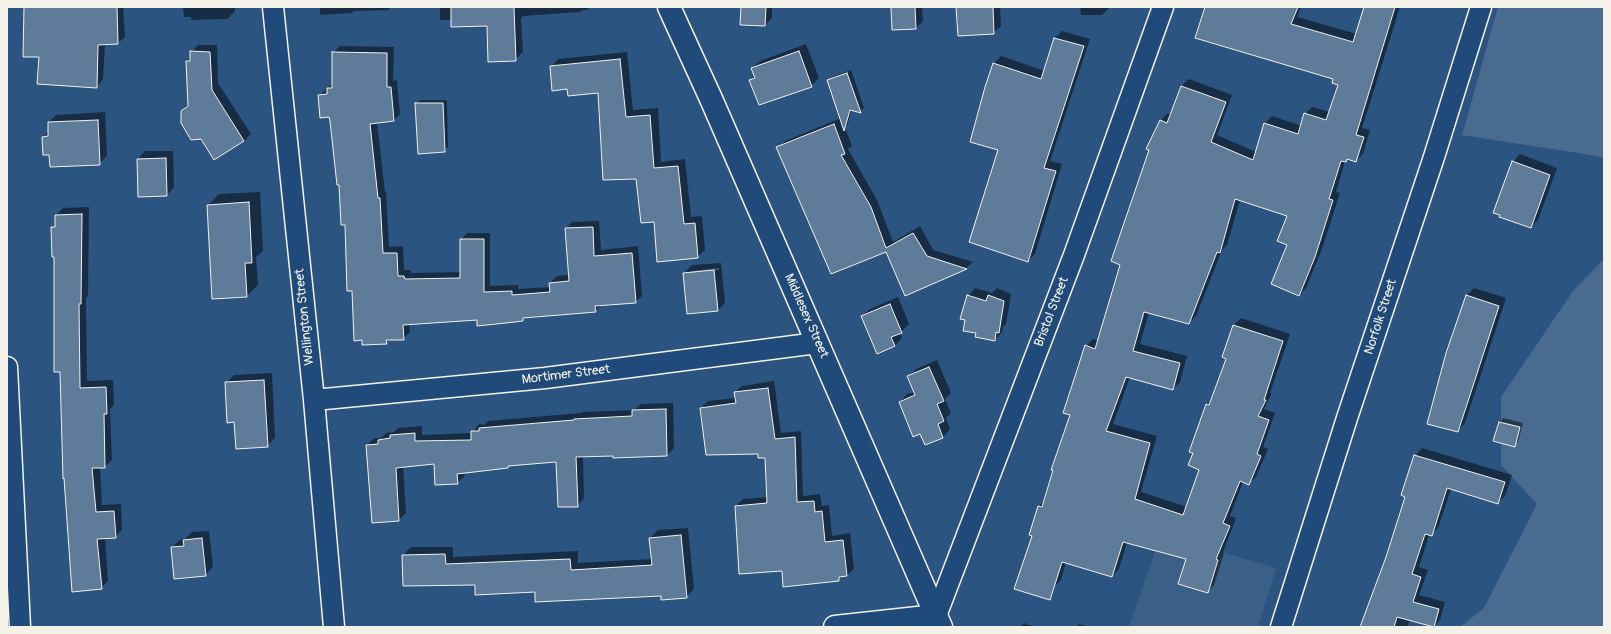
<!DOCTYPE html>
<html>
<head>
<meta charset="utf-8">
<style>
  body { margin:0 }
  #map { position:relative; width:1611px; height:634px; overflow:hidden; background:#2c5481; font-family:Pangolin,sans-serif }
  canvas { display:block }
  .frame { position:absolute; inset:0; border:8px solid #f4f1e8; pointer-events:none }
</style>
</head>
<body>
<div id="map">
<canvas width="1611" height="634"></canvas>
<div class="frame"></div>
</div>
<script>
const ctx = document.querySelector('canvas').getContext('2d');
ctx.lineJoin = 'round';
function fillPath(path, color) { ctx.fillStyle = color; ctx.fill(path, 'evenodd'); }
const shape = rows => new Path2D(rows.map(r => 'M' + r).join(''));
function strokePath(path, color, width, dash) { ctx.strokeStyle = color; ctx.lineWidth = width; ctx.lineCap = dash ? 'butt' : 'round'; ctx.setLineDash(dash || []); ctx.stroke(path); }
function label(font, color, halo, rows, align = 'center') {
  ctx.font = font + ' Pangolin,sans-serif'; ctx.lineWidth = 3.5; ctx.setLineDash([]); ctx.textBaseline = 'middle'; ctx.strokeStyle = halo; ctx.fillStyle = color; for (const [text, x, y, turn = 0] of rows) {
    ctx.save(); ctx.translate(x, y); ctx.rotate((+turn || 0) * Math.PI / 180); ctx.textAlign = isNaN(turn) ? turn : align; if (halo) ctx.strokeText(text, 0, 0); ctx.fillText(text, 0, 0); ctx.restore();
  }
}
fillPath(shape([
  [1161,534,1276,568,1258,627,1129,627]
]), '#3b6088');
fillPath(shape([
  [1498,7,1604,7,1604,159,1597,156,1462,135],
  [1604,259,1604,627,1460,627,1484,608,1537,504,1501,465,1501,397,1573,291]
]), '#496b90');
fillPath(shape([
  [25,7,123,7,125,37,118,43,105,44,103,80,96,87,40,56],
  [183,7,235,7,235,11,227,19,191,20,191,17,184,17],
  [320,7,391,7,388,10,354,11,351,13,320,15],
  [440,7,590,7,587,10,582,10,580,12,523,16,521,18,523,52,515,60,488,25,452,20,440,20],
  [742,7,772,7,772,18,765,25],
  [892,7,922,7,923,21,916,28],
  [957,7,1000,7,1001,26,993,33],
  [1080,7,1109,7,1109,8,1102,15,1081,15],
  [1206,7,1301,7,1297,17,1357,34,1365,7,1400,7,1362,128,1370,130,1363,154,1356,161,1349,159,1345,161,1336,192,1340,193,1322,249,1306,288,1299,295,1288,245,1289,215,1240,200,1227,245,1222,250,1196,316,1189,323,1149,312,1140,344,1187,356,1180,382,1173,389,1130,377,1113,424,1157,436,1141,492,1187,507,1201,469,1194,453,1207,404,1212,399,1227,358,1223,357,1234,325,1241,318,1290,334,1270,393,1272,393,1264,409,1275,413,1263,447,1268,449,1256,477,1248,484,1243,482,1230,516,1236,518,1223,552,1224,553,1214,585,1207,592,1187,558,1127,542,1119,569,1112,576,1066,562,1061,580,1054,587,1033,536,1039,506,1045,501,1072,415,1086,346,1093,339,1099,341,1121,264,1161,120,1168,113,1171,115,1181,86,1189,79,1232,95,1217,135,1256,152,1265,123,1272,116,1302,126,1305,114,1312,107,1330,112,1339,84,1334,78],
  [1062,31,1090,39,1050,161,1062,164,1035,254,1028,261,999,149,986,87,994,63,1001,56,1045,71,1055,38],
  [806,44,819,78,811,86,750,80,755,75,752,68,760,61],
  [198,45,217,45,218,83,251,134,244,141,215,159,182,111,188,104,187,61,191,57,191,52],
  [340,46,394,47,393,81,397,80,400,114,394,120,377,122,385,192,386,192,389,247,403,246,404,270,411,270,411,273,461,272,461,240,467,233,490,233,490,286,518,285,518,289,550,287,550,283,557,276,569,275,566,229,572,222,599,221,601,250,638,246,642,296,635,302,602,305,595,311,525,317,522,320,478,319,409,324,410,332,403,339,390,339,386,343,363,339,352,290,346,224,331,121,319,96,333,83,333,53],
  [627,52,633,110,658,108,661,162,685,159,691,217,702,216,705,250,697,257,655,220,599,92,568,88,551,67,558,59],
  [851,70,864,108,860,111,852,109,847,126,845,128,852,146,848,149,877,200,893,242,920,226,933,250,973,262,966,268,906,294,887,250,778,148,785,141,841,118,828,80,832,77],
  [420,100,447,100,448,147,444,151,416,104],
  [105,112,107,156,99,164,50,154,43,137,49,131,49,122,56,115],
  [145,151,173,151,174,187,167,195,139,196,138,159],
  [1520,154,1557,168,1538,220,1531,227,1513,162],
  [260,192,263,251,256,257,258,285,247,296,208,205,219,194],
  [89,207,88,296,86,298,87,381,113,380,114,405,110,409,112,460,104,467,100,467,102,505,121,504,122,530,115,537,105,537,108,581,101,588,61,371,52,228,56,224,56,215,63,208],
  [721,263,725,303,718,310,684,273,692,265],
  [719,268,719,270,691,273,691,271],
  [975,288,992,293,997,288,1011,294,1006,324,1003,327,1002,332,995,340,977,333,968,296],
  [1474,288,1506,298,1465,423,1458,431,1467,295],
  [898,297,909,324,900,333,902,338,895,346,862,316,870,309],
  [937,360,951,393,945,399,951,413,946,418,950,429,943,437,926,444,921,433,900,402,907,394,915,392,909,376,916,369],
  [272,373,275,438,267,446,235,421,226,383,234,375],
  [774,381,781,433,801,431,803,496,820,494,822,506,829,505,832,536,850,533,854,569,847,575,842,576,839,580,783,570,736,506,743,499,768,497,766,457,701,408,708,401,736,398,735,392,742,386],
  [673,403,674,448,667,455,583,456,584,498,577,506,557,461,510,464,507,468,464,472,465,476,457,483,435,463,403,466,406,513,399,520,367,445,374,438,381,438,386,433,394,432,398,428,422,426,422,435,472,433,479,424,484,425,488,421,581,413,582,412,634,410,641,404],
  [1503,418,1523,423,1518,442,1514,445,1494,440,1500,422],
  [1422,448,1512,475,1505,496,1498,503,1451,489,1438,528,1431,535,1429,535,1419,567,1428,570,1419,595,1445,602,1440,620,1433,627,1410,620,1407,627,1360,627,1386,557,1406,496,1415,456],
  [688,528,694,589,686,597,536,591,476,584,403,555,411,547,453,547,453,557,578,551,578,563,652,559,650,538,658,530],
  [209,531,213,567,205,575,172,547,180,540,185,539,192,532],
  [1024,623,1035,627,1020,627],
  [1079,624,1088,627,1077,627]
]), '#0007');
const building = shape([
  [24,7,117,7,118,44,98,45,97,88,37,84,39,57,23,57,24,7],
  [451,7,514,7,516,61,488,62,487,26,451,27,451,7],
  [741,7,766,7,765,26,740,25,741,7],
  [891,7,915,7,916,29,892,30,891,7],
  [956,7,993,7,994,34,958,36,956,7],
  [1205,7,1298,7,1291,24,1353,42,1364,7,1395,7,1356,135,1364,137,1356,162,1347,159,1346,162,1341,161,1329,199,1333,200,1315,257,1299,296,1271,284,1287,245,1277,241,1287,216,1235,199,1220,253,1217,252,1189,324,1144,312,1133,351,1180,363,1173,390,1126,377,1106,431,1150,443,1135,499,1183,515,1199,470,1188,465,1193,453,1189,452,1206,404,1209,405,1226,359,1222,357,1233,325,1283,341,1264,400,1266,400,1258,416,1269,420,1257,454,1261,456,1249,485,1240,481,1223,523,1230,526,1216,559,1218,560,1208,593,1178,584,1186,559,1123,542,1112,577,1062,562,1050,600,1014,589,1032,536,1029,535,1038,506,1042,507,1053,470,1051,470,1070,415,1063,413,1078,367,1085,345,1095,349,1120,265,1111,261,1149,150,1146,149,1160,120,1167,123,1181,86,1226,102,1211,142,1253,160,1264,123,1298,134,1304,113,1326,120,1338,85,1332,83,1333,79,1195,38,1205,7],
  [1054,38,1084,46,1044,168,1056,171,1028,262,969,242,998,150,970,142,985,87,993,63,1041,79,1054,38],
  [190,51,210,52,212,90,244,141,214,160,201,139,191,140,181,123,181,111,188,106,186,61,190,61,190,51],
  [799,51,812,87,759,105,749,80,755,78,751,68,799,51],
  [332,52,387,53,387,87,391,87,394,121,370,124,378,198,380,198,383,253,397,253,398,276,404,276,405,279,460,278,460,239,484,239,484,292,512,291,512,295,550,292,549,283,569,281,565,228,593,227,594,256,632,253,636,303,595,306,596,312,523,318,523,321,506,323,477,326,477,320,403,325,404,340,386,340,387,344,362,345,362,340,354,341,352,291,347,291,345,225,341,225,339,185,337,185,330,121,329,117,320,118,318,95,327,94,327,88,332,88,332,52],
  [620,59,626,117,650,115,654,168,678,166,684,224,695,223,698,258,657,262,654,222,641,223,636,179,603,180,598,93,568,96,567,89,552,91,550,66,620,59],
  [847,73,861,113,850,110,844,131,827,80,847,73],
  [415,103,443,103,445,152,418,154,415,103],
  [98,120,100,165,50,167,49,155,43,155,42,137,48,136,48,122,98,120],
  [834,124,845,154,841,155,871,207,886,248,913,233,927,256,967,269,905,296,886,252,831,274,776,147,834,124],
  [166,158,167,196,138,197,137,159,166,158],
  [1512,161,1550,175,1531,228,1499,217,1500,215,1493,213,1512,161],
  [249,202,252,263,245,263,247,297,212,299,207,205,249,202],
  [82,214,81,304,79,304,80,388,106,387,107,414,104,414,105,468,92,468,96,512,114,511,116,538,97,539,102,589,72,592,64,478,63,479,60,372,54,372,54,257,52,257,51,227,55,227,55,215,82,214],
  [714,270,718,311,687,314,683,273,714,270],
  [967,295,986,301,988,295,1004,301,999,333,996,332,995,341,975,337,976,333,963,331,965,320,960,319,967,295],
  [1466,295,1499,306,1458,432,1427,424,1446,353,1466,295],
  [890,304,902,333,891,337,895,346,877,354,861,316,890,304],
  [929,367,944,401,937,404,944,421,938,424,943,438,925,445,920,434,913,437,899,402,915,395,907,376,929,367],
  [264,380,268,447,236,449,234,422,227,423,225,382,264,380],
  [768,388,775,439,795,437,797,502,814,501,815,512,822,511,825,542,843,540,847,576,839,577,839,581,783,587,782,571,739,574,735,506,767,503,765,458,758,458,758,454,706,455,700,408,736,403,734,392,768,388],
  [666,409,667,456,613,458,613,456,576,457,578,507,558,507,556,462,508,466,508,468,457,474,458,484,435,485,434,464,396,468,399,521,372,523,366,445,378,444,378,440,390,438,390,435,415,433,415,441,471,440,471,431,479,431,479,428,574,420,574,419,632,416,632,410,666,409],
  [1499,422,1520,427,1515,447,1493,441,1499,422],
  [1414,455,1505,482,1498,504,1447,488,1432,536,1425,534,1412,574,1421,577,1413,602,1439,609,1434,627,1397,617,1394,627,1360,627,1386,557,1405,497,1401,495,1414,455],
  [681,535,687,598,661,600,661,596,535,602,535,592,475,595,475,585,403,586,402,555,445,554,446,564,570,559,571,570,652,565,649,538,681,535],
  [202,538,206,576,174,579,171,547,184,546,183,540,202,538]
]);
fillPath(building, '#5e7b9a');
strokePath(building, '#f4f1e8', 1);
const street = shape([
  [273,7,314,400,334,627],
  [7,367,20,627],
  [314,400,545,378,817,343],
  [936,616,1074,255,1163,7],
  [1281,627,1347,418,1434,157,1481,7]
]);
const secondary = shape([
  [669,7,712,101,941,627],
  [835,627,936,616]
]);
strokePath(street, '#f4f1e8', 23);
strokePath(secondary, '#f4f1e8', 25);
strokePath(street, '#1f4a7a', 20);
strokePath(secondary, '#1f4a7a', 22);
label('13px', '#f4f1e8', '#1f4a7a', [
  ["Bristol Street",1052,312,-69],
  ["Middlesex Street",806,316,66],
  ["Wellington Street",305,317,-96],
  ["Norfolk Street",1381,317,-72],
  ["Mortimer Street",566,375,-7]
]);
</script>
</body>
</html>
